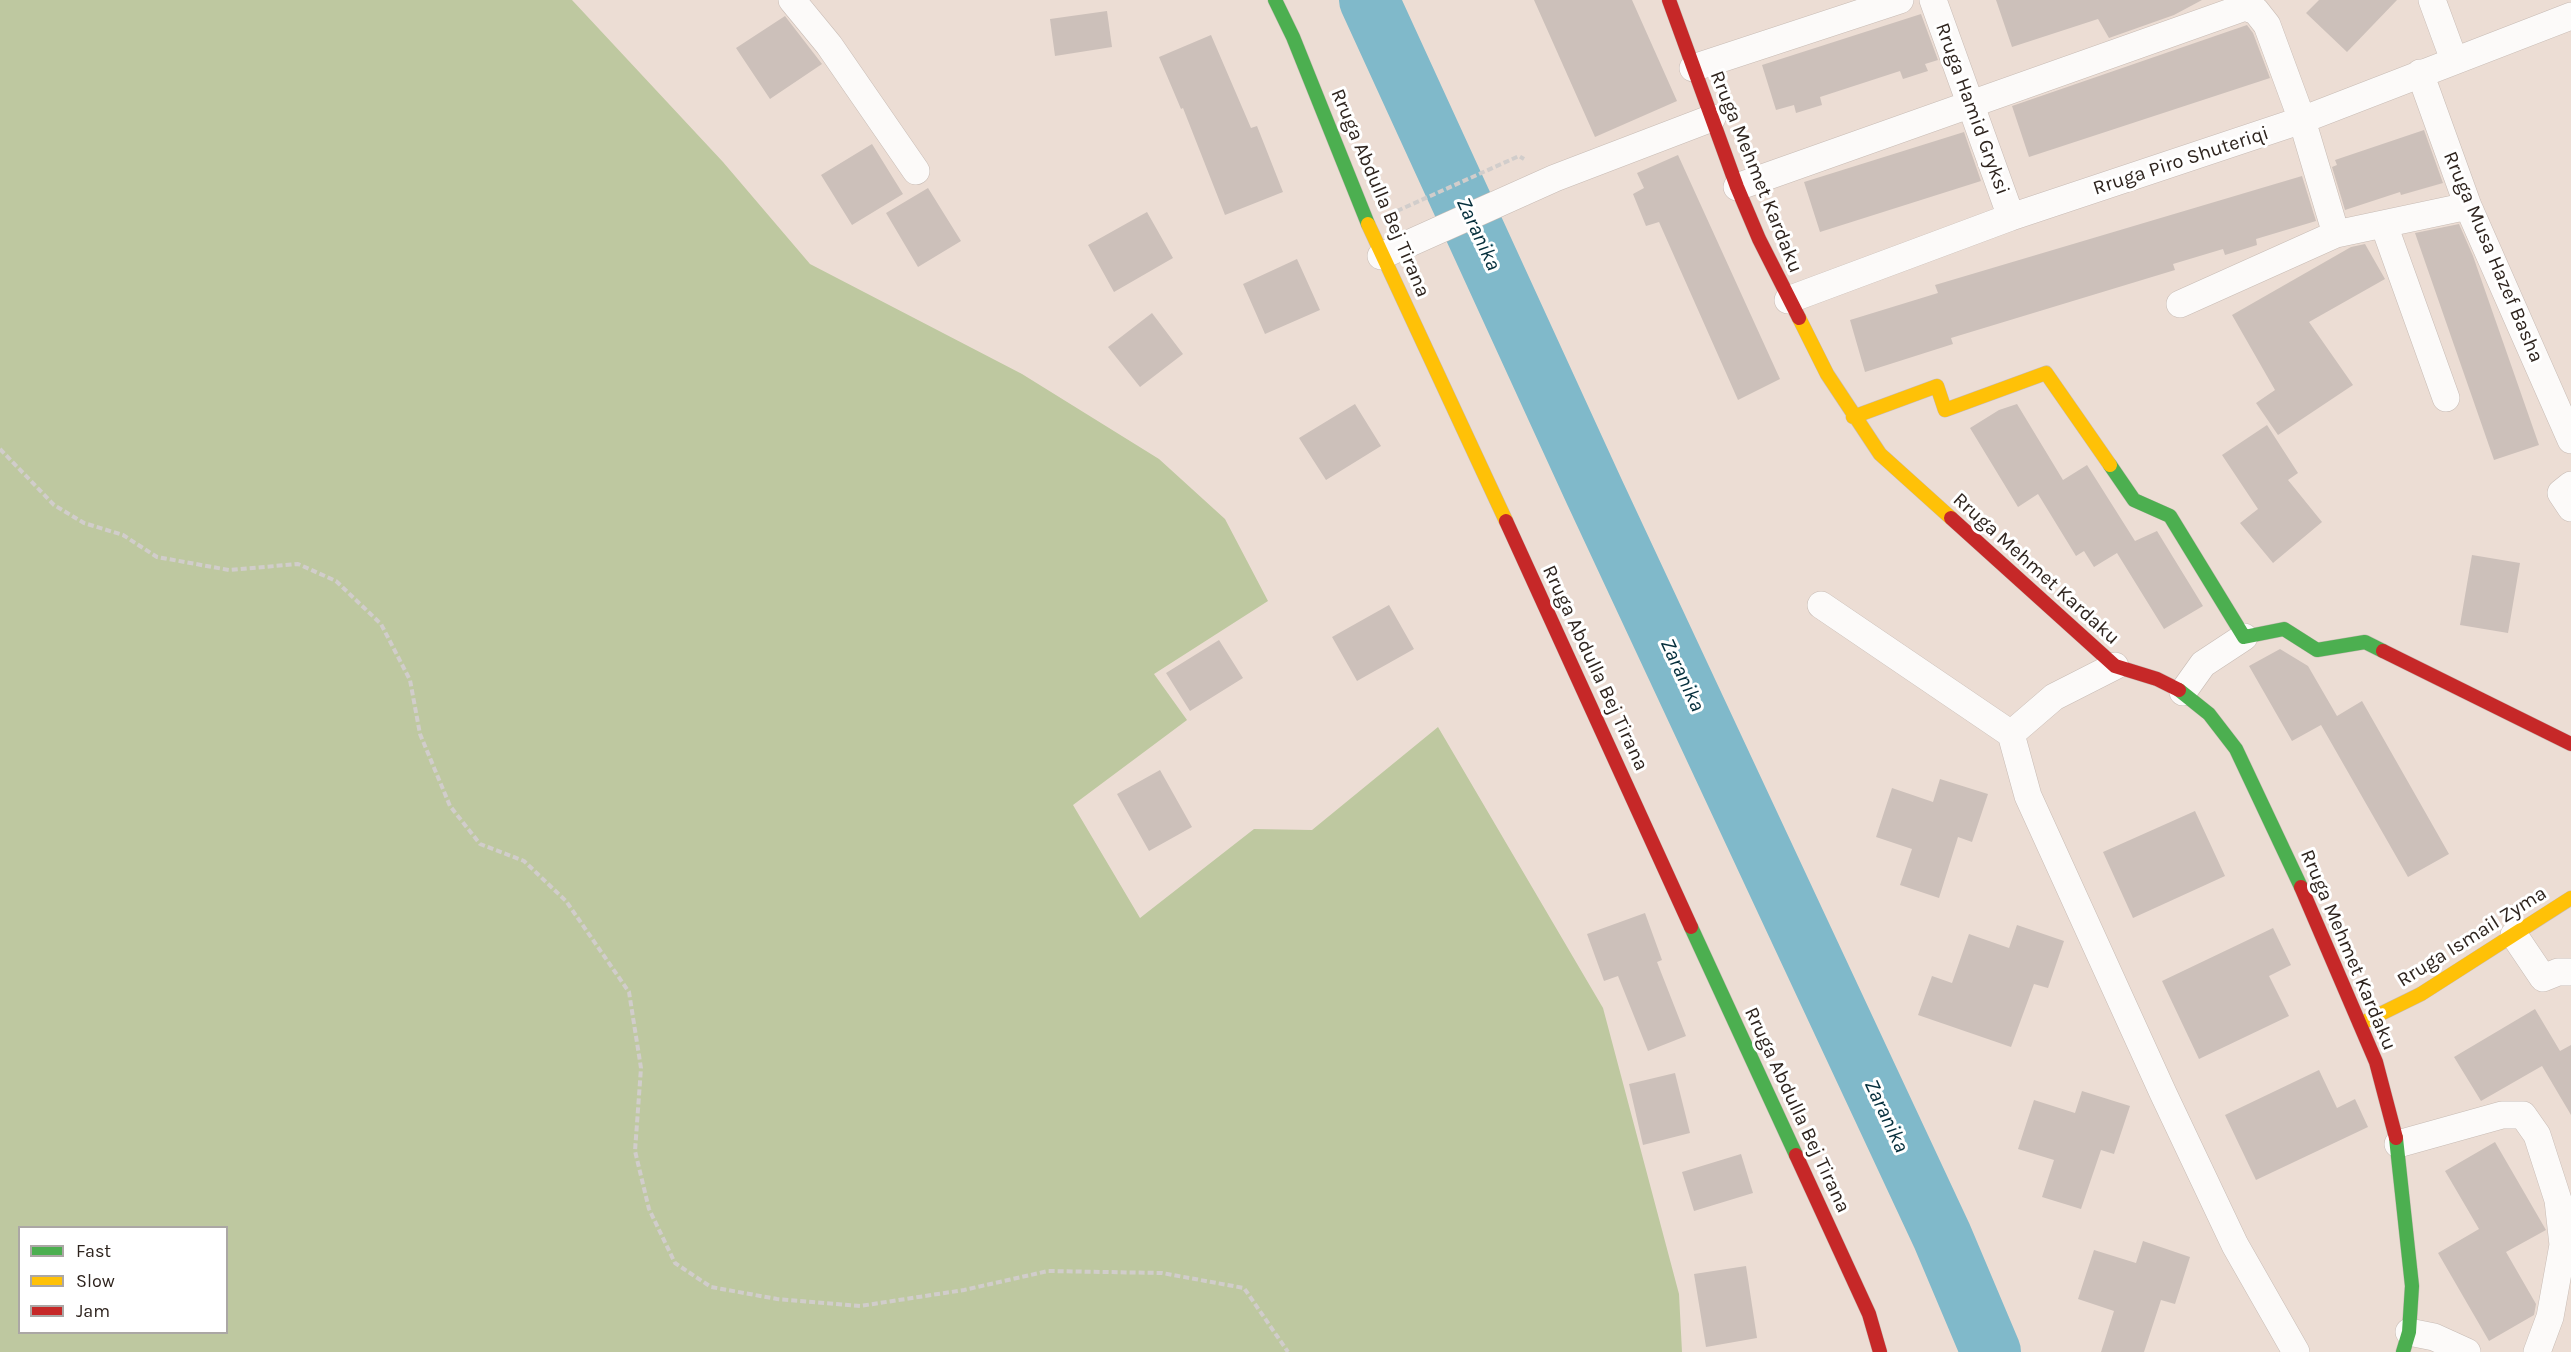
<!DOCTYPE html>
<html>
<head>
<meta charset="utf-8">
<style>
  body { margin:0 }
  #map { position:relative; width:2571px; height:1352px; overflow:hidden; background:#ecddd4; font-family:Karla,sans-serif }
  canvas { display:block }
  .legend { position:absolute; left:18px; top:1226px; width:210px; height:108px; box-sizing:border-box; background:#fff; border:2px solid #aba7a5; margin:0; padding:8px 10px; list-style:none; font-size:18px; color:#2e241e }
  .legend li { display:flex; align-items:center; gap:12px; height:30px }
  .legend b { width:30px; border:2px solid #aba7a5 }
</style>
</head>
<body>
<div id="map">
<canvas width="2571" height="1352"></canvas>
<ul class="legend">
<li><b style="height:8px;background:#4caf50"></b>Fast</li>
<li><b style="height:8px;background:#ffc107"></b>Slow</li>
<li><b style="height:8px;background:#c62828"></b>Jam</li>
</ul>
</div>
<script>
const ctx = document.querySelector('canvas').getContext('2d');
ctx.lineJoin = 'round';
function fillPath(path, color) { ctx.fillStyle = color; ctx.fill(path, 'evenodd'); }
const shape = rows => new Path2D(rows.map(r => 'M' + r).join(''));
function strokePath(path, color, width, dash) { ctx.strokeStyle = color; ctx.lineWidth = width; ctx.lineCap = dash ? 'butt' : 'round'; ctx.setLineDash(dash || []); ctx.stroke(path); }
function label(font, color, halo, rows, align = 'center') {
  ctx.font = font + ' Karla,sans-serif'; ctx.lineWidth = 6; ctx.setLineDash([]); ctx.textBaseline = 'middle'; ctx.strokeStyle = halo; ctx.fillStyle = color; for (const [text, x, y, turn = 0] of rows) {
    ctx.save(); ctx.translate(x, y); ctx.rotate((+turn || 0) * Math.PI / 180); ctx.textAlign = isNaN(turn) ? turn : align; if (halo) ctx.strokeText(text, 0, 0); ctx.fillText(text, 0, 0); ctx.restore();
  }
}
fillPath(shape([
  [0,0,572,0,723,162,810,264,1022,374,1159,459,1225,519,1268,601,1154,674,1187,720,1073,805,1140,918,1254,829,1312,830,1438,727,1603,1008,1679,1294,1682,1352,0,1352],
  [20,1228,226,1228,226,1332,20,1332]
]), '#bec8a0');
strokePath(shape([
  [1369,0,1594,491,1942,1236,1991,1352]
]), '#80b9ca', 60);
fillPath(shape([
  [1534,0,1632,0,1677,101,1595,137],
  [1996,0,2202,0,2174,15,2109,38,2098,19,2012,47],
  [2319,0,2397,0,2347,52,2306,13],
  [1107,11,1112,47,1055,56,1050,19],
  [1921,14,1938,60,1925,64,1928,71,1903,79,1900,71,1820,97,1822,105,1796,113,1794,105,1776,110,1762,65],
  [785,16,822,64,770,99,736,48],
  [2247,25,2253,33,2270,78,2029,157,2012,106],
  [1211,35,1251,128,1257,126,1283,192,1225,215,1183,108,1181,109,1159,57],
  [2424,130,2443,183,2401,195,2400,192,2345,210,2332,167,2337,165,2335,160],
  [1964,132,1981,181,1820,232,1804,182],
  [872,144,903,194,852,225,821,175],
  [1678,155,1780,379,1738,400,1659,222,1646,226,1633,194,1644,188,1637,173],
  [2302,176,2316,221,2256,239,2257,245,2225,255,2223,249,2173,264,2175,270,1951,338,1953,344,1865,372,1850,320,1938,293,1935,285],
  [928,188,961,241,918,267,886,213],
  [1147,212,1173,258,1114,292,1088,245],
  [2459,224,2473,256,2539,445,2494,460,2415,233],
  [2365,244,2385,279,2309,322,2353,385,2278,435,2256,403,2275,390,2232,315,2351,247],
  [1297,259,1320,310,1265,334,1243,284],
  [1152,313,1183,354,1140,387,1108,347],
  [1355,404,1381,446,1326,480,1299,438],
  [2017,404,2063,480,2087,465,2135,541,2157,531,2203,606,2164,629,2117,553,2094,567,2084,551,2076,556,2038,494,2018,507,1970,428,1999,410],
  [2267,425,2298,473,2288,480,2322,522,2273,563,2240,523,2258,509,2222,455],
  [2472,555,2520,563,2508,633,2460,625],
  [1389,605,1414,649,1357,681,1332,637],
  [1219,640,1243,678,1190,711,1166,673],
  [2280,649,2308,666,2337,716,2362,701,2449,854,2408,877,2321,725,2292,741,2249,666],
  [1160,770,1192,827,1149,851,1117,794],
  [1940,779,1988,794,1972,842,1958,837,1939,898,1900,885,1912,849,1876,837,1892,788,1933,802],
  [2195,811,2225,876,2133,918,2103,852],
  [1645,913,1662,960,1657,962,1686,1036,1648,1051,1618,976,1604,981,1587,934],
  [2017,925,2064,941,2048,988,2034,984,2011,1047,1918,1015,1932,976,1952,983,1969,934,2009,948],
  [2273,928,2291,965,2269,976,2289,1016,2199,1059,2162,981],
  [2535,1009,2560,1051,2571,1045,2571,1115,2542,1066,2481,1101,2454,1057],
  [2319,1070,2337,1108,2355,1099,2368,1127,2256,1180,2225,1115],
  [1675,1073,1690,1133,1643,1145,1629,1084],
  [2082,1091,2130,1106,2114,1154,2101,1150,2081,1209,2042,1197,2054,1160,2018,1149,2034,1100,2075,1113],
  [2495,1142,2546,1230,2506,1252,2536,1304,2534,1315,2489,1341,2438,1253,2479,1229,2445,1171],
  [1741,1154,1753,1193,1694,1211,1682,1172],
  [2143,1241,2190,1257,2175,1304,2161,1300,2144,1352,2101,1352,2114,1311,2078,1299,2094,1250,2136,1263],
  [1746,1266,1757,1338,1706,1347,1694,1274]
]), '#ccc0ba');
const street = shape([
  [792,0,829,45,916,171],
  [1933,0,2011,217],
  [2432,0,2454,60],
  [1693,68,1900,0],
  [2420,73,2468,206,2571,440],
  [1737,187,2245,7,2256,11,2267,25,2302,120,2336,234],
  [2384,225,2446,398],
  [1381,256,1555,178,1712,118],
  [1788,300,2011,217,2302,120,2571,16],
  [2180,304,2336,234,2468,206],
  [2571,485,2561,493,2571,508],
  [1821,605,2011,734],
  [2115,666,2054,697,2011,734,2028,796,2163,1093,2235,1245,2296,1352],
  [2183,692,2203,664,2244,637],
  [2514,935,2543,978,2558,972,2571,972],
  [2398,1144,2502,1115,2523,1115,2537,1135,2558,1200,2563,1245,2550,1317,2537,1352],
  [2409,1332,2434,1337,2467,1352]
]);
const fast = shape([
  [1275,0,1293,37,1368,224],
  [2110,465,2134,500,2170,516,2244,637,2284,629,2317,650,2365,642,2383,651],
  [2179,690,2209,714,2236,749,2301,887],
  [1691,927,1796,1155],
  [2396,1138,2412,1286,2409,1332,2403,1352]
]);
const slow = shape([
  [1368,224,1506,521],
  [1799,318,1827,374,1880,454,1951,518],
  [1853,417,1937,386,1945,410,2046,373,2110,465],
  [2360,1024,2421,994,2571,898]
]);
const jam = shape([
  [1669,0,1737,187,1759,239,1799,318],
  [1951,518,2115,666,2157,679,2179,690],
  [1506,521,1691,927],
  [2383,651,2571,744],
  [2301,887,2376,1062,2396,1138],
  [1796,1155,1869,1314,1880,1352]
]);
strokePath(street, '#c7bbb4', 28);
strokePath(fast, '#c7bbb4', 15);
strokePath(slow, '#c7bbb4', 15);
strokePath(jam, '#c7bbb4', 15);
strokePath(shape([
  [1397,211,1519,156,1524,159],
  [0,449,54,505,84,523,123,535,157,557,229,570,298,564,336,581,381,624,410,680,420,734,450,806,480,844,524,861,566,901,629,992,641,1068,635,1151,649,1209,675,1263,711,1287,777,1299,860,1306,964,1290,1048,1271,1162,1273,1244,1288,1288,1352]
]), '#d1cdcb', 4, [6, 3]);
strokePath(street, '#fcfaf9', 27);
strokePath(fast, '#4caf50', 14);
strokePath(slow, '#ffc107', 14);
strokePath(jam, '#c62828', 14);
label('20px', '#2e241e', '#fff', [
  ["Rruga Hamid Gryksi",1972,109,70],
  ["Rruga Piro Shuteriqi",2181,161,-18],
  ["Rruga Mehmet Kardaku",1756,172,68],
  ["Rruga Abdulla Bej Tirana",1380,193,67],
  ["Rruga Musa Hazef Basha",2493,257,67],
  ["Rruga Mehmet Kardaku",2036,569,42],
  ["Rruga Abdulla Bej Tirana",1595,668,65],
  ["Rruga Ismail Zyma",2472,937,-32],
  ["Rruga Mehmet Kardaku",2348,950,67],
  ["Rruga Abdulla Bej Tirana",1797,1110,65]
]);
label('italic 21px', '#042e3b', '#fff', [
  ["Zaranika",1478,234,65],
  ["Zaranika",1682,675,65],
  ["Zaranika",1886,1116,65]
]);
</script>
</body>
</html>
